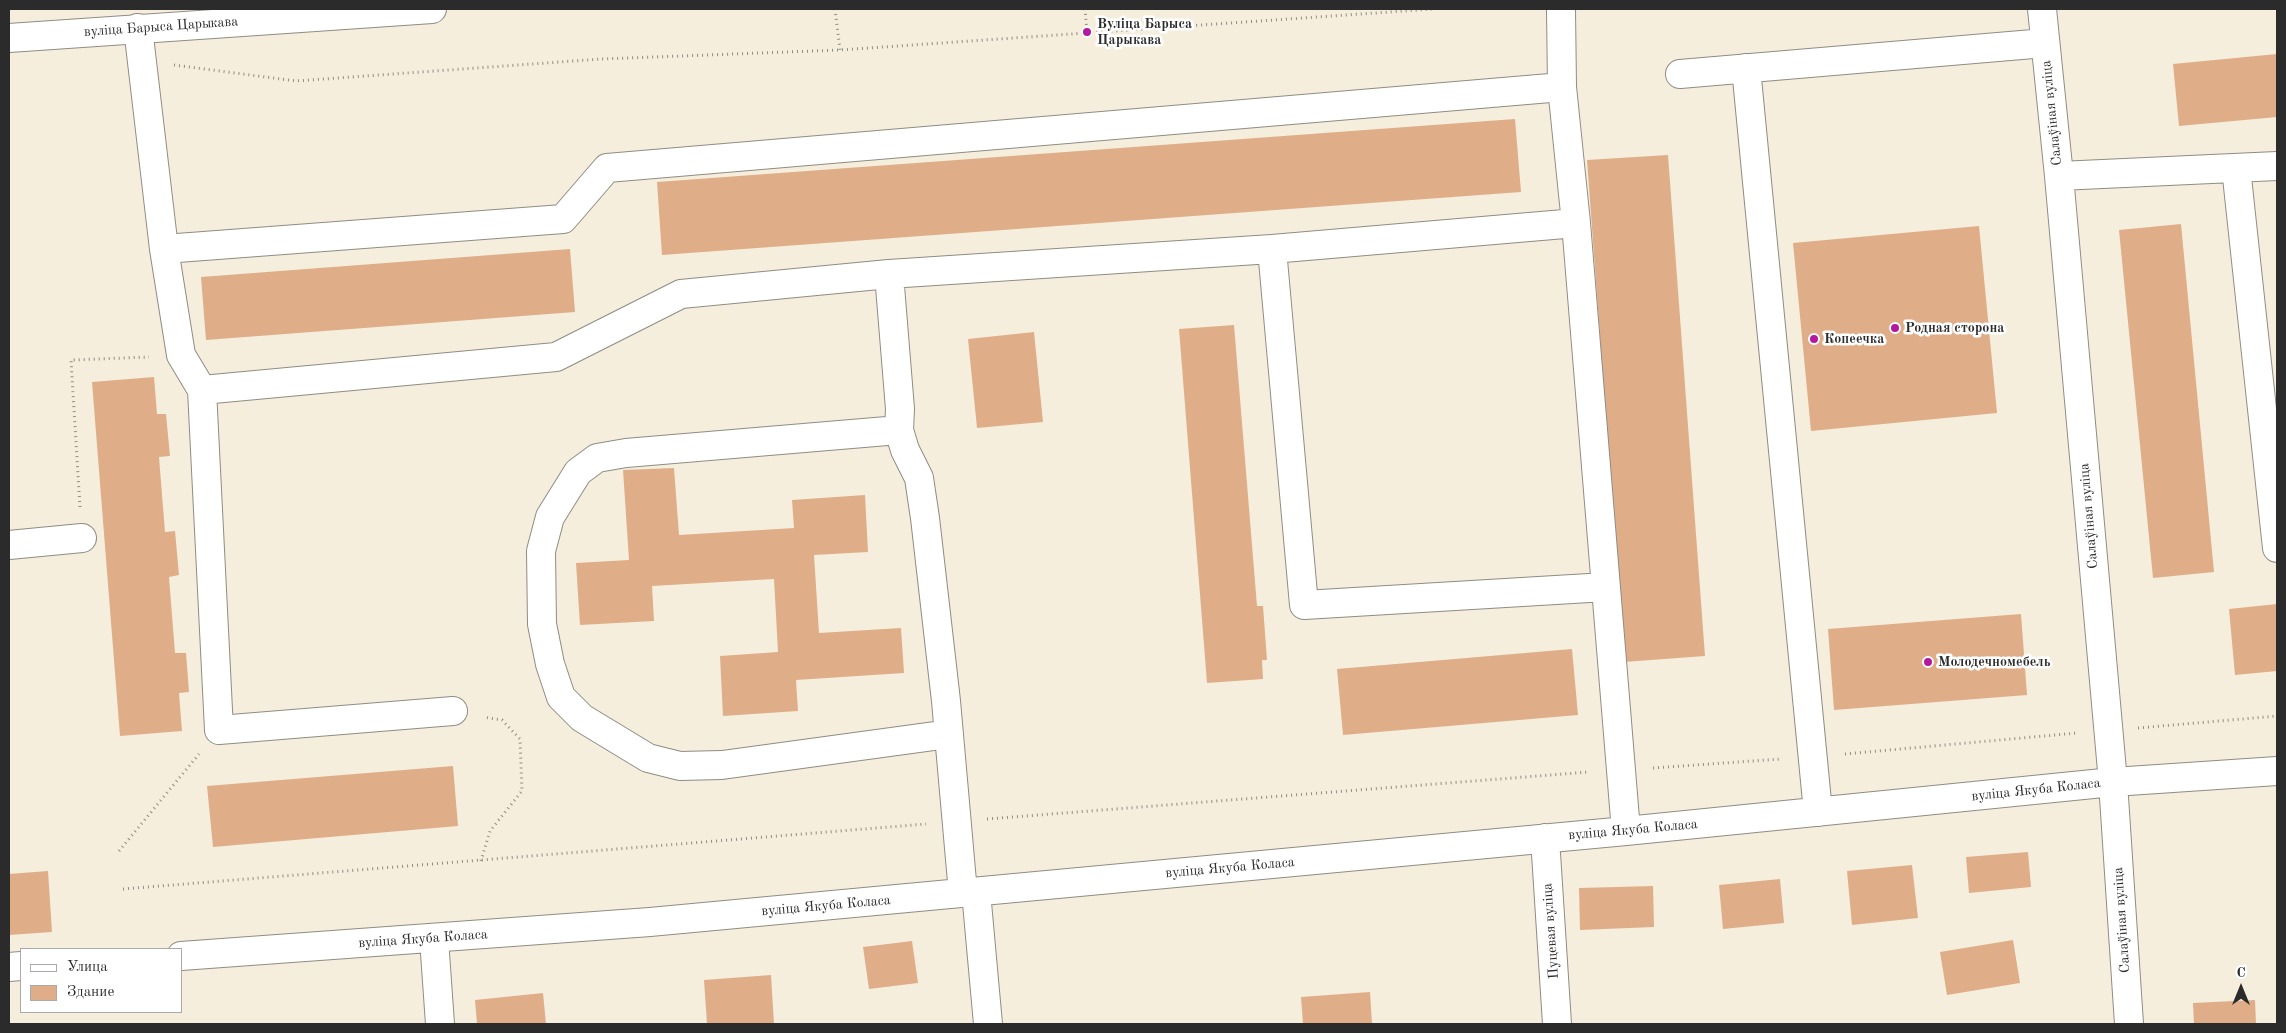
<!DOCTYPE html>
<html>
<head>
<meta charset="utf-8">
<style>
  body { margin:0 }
  #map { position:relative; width:2286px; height:1033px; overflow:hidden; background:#f5eedd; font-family:"Old Standard TT",serif }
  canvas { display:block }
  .frame { position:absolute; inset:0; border:10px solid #2b2b2b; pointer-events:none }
  .legend { position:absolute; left:20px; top:948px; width:162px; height:65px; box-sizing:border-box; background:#fff; border:1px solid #aaa; margin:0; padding:6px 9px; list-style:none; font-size:15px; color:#2b2b2b }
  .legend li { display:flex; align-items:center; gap:10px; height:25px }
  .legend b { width:25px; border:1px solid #aaa }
  .north { position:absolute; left:2216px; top:963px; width:50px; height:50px; -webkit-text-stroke:4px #fff; paint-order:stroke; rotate:0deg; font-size:14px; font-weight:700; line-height:20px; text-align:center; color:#2b2b2b }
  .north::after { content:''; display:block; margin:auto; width:18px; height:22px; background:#2b2b2b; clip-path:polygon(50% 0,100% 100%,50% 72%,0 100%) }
</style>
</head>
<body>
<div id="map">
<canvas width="2286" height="1033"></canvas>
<div class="frame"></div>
<ul class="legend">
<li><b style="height:6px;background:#fff"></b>Улица</li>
<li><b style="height:14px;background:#dfae89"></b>Здание</li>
</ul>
<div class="north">С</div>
</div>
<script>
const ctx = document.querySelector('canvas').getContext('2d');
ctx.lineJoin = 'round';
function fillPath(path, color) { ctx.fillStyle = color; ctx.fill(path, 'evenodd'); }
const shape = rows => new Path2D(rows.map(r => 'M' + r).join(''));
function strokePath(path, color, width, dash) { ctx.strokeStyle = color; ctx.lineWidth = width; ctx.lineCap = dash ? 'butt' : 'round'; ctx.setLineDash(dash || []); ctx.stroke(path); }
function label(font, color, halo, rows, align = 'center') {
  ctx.font = font + ' "Old Standard TT",serif'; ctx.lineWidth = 5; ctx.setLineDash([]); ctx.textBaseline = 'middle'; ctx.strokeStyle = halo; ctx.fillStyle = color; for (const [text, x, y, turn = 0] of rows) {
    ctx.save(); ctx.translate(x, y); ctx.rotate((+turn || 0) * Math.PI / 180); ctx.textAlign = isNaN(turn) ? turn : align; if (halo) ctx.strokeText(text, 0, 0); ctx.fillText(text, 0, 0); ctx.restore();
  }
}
fillPath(shape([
  [2277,54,2277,117,2179,126,2173,64],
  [1515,119,1521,192,662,255,657,182],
  [1668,155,1705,656,1624,662,1587,160],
  [2181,224,2214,572,2153,578,2119,230],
  [1979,226,1997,413,1811,431,1793,243],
  [570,249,575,312,206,340,201,277],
  [1234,325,1257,606,1263,606,1267,660,1262,660,1263,679,1207,683,1179,329],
  [1034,332,1043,422,977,428,968,339],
  [154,377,157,414,166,414,170,456,159,457,165,532,175,531,179,575,169,577,175,653,186,653,189,692,179,693,182,731,120,736,92,382],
  [674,468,679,535,794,528,792,500,865,495,868,552,814,555,819,633,901,628,904,673,796,680,798,711,723,716,720,656,778,652,774,579,652,586,654,621,580,625,576,563,629,560,623,470],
  [2277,604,2277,671,2235,675,2229,609],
  [2021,614,2027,695,1834,710,1828,629],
  [1572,649,1578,715,1343,735,1337,669],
  [453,766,458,826,213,847,207,786],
  [2028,852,2031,887,1969,893,1966,857],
  [1912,865,1918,918,1852,925,1847,871],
  [48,871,52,932,9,935,9,874],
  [1780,879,1784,923,1723,929,1719,885],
  [1653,886,1654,927,1580,930,1579,888],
  [2013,940,2020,983,1947,995,1940,952],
  [912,941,918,983,869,989,863,947],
  [771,975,774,1024,707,1024,704,980],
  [1370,992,1372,1024,1303,1024,1301,997],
  [543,993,546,1024,477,1024,475,1000],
  [2255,1000,2256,1024,2194,1024,2193,1003]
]), '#dfae89');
const minor = shape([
  [1561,9,1562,87,1576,223,1626,831],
  [2042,9,2059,176,2113,782,2129,1024],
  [138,28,164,249,181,355,202,390,219,730,453,711],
  [1746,68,1818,812],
  [1680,74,2045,43],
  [2236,168,2277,548],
  [2059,176,2277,166],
  [164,249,563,219,607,168,1562,87],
  [1272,249,1304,605,1606,587],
  [889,274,900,409,899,430,626,453,597,458,578,472,550,517,541,551,542,624,550,664,561,697,582,718,648,758,680,766,722,765,949,734],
  [202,390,556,357,681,294,889,274,1272,249,1576,223],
  [899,430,905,450,919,478,925,518,946,701,963,893],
  [9,545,82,538],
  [1545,838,1557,1024],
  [976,892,988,1024],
  [434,939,440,1024],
  [181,956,650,922,1626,831,2113,782,2277,771],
  [9,967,21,966]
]);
const major = shape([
  [9,38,432,9]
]);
strokePath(minor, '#908c84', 30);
strokePath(major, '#908c84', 30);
strokePath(shape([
  [835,9,840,50],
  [1085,9,1087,32],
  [174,65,296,81,601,59,840,50,1433,9],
  [80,507,71,360,149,357],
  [2138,728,2277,716],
  [1845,754,2077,733],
  [1653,768,1781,759],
  [987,819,1589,772],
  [119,851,199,754],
  [481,861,490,831,522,791,520,739,502,720,483,717],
  [123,889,926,824]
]), '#908c84', 3, [1, 4]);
strokePath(minor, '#fff', 28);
strokePath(major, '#fff', 28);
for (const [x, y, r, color] of [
  [1087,32,5,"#b5179e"],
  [1895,328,5,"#b5179e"],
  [1814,339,5,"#b5179e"],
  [1928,662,5,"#b5179e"]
]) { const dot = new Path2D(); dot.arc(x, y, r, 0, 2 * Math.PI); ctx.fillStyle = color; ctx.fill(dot); strokePath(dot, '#fff', 2); }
label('bold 14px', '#2b2b2b', '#fff', [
  ["Вуліца Барыса",1097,24],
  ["Царыкава",1097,40],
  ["Родная сторона",1905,328],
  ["Копеечка",1824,339],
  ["Молодечномебель",1938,662]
], 'left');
label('14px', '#2b2b2b', '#fff', [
  ["вуліца Барыса Царыкава",161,27,-4],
  ["Салаўіная вуліца",2052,113,-96],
  ["Салаўіная вуліца",2089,516,-95],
  ["вуліца Якуба Коласа",2036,790,-6],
  ["вуліца Якуба Коласа",1633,830,-5],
  ["вуліца Якуба Коласа",1230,868,-5],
  ["вуліца Якуба Коласа",826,906,-5],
  ["Салаўіная вуліца",2122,920,-94],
  ["Пуцевая вуліца",1551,931,-94],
  ["вуліца Якуба Коласа",423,939,-4]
]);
</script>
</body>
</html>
